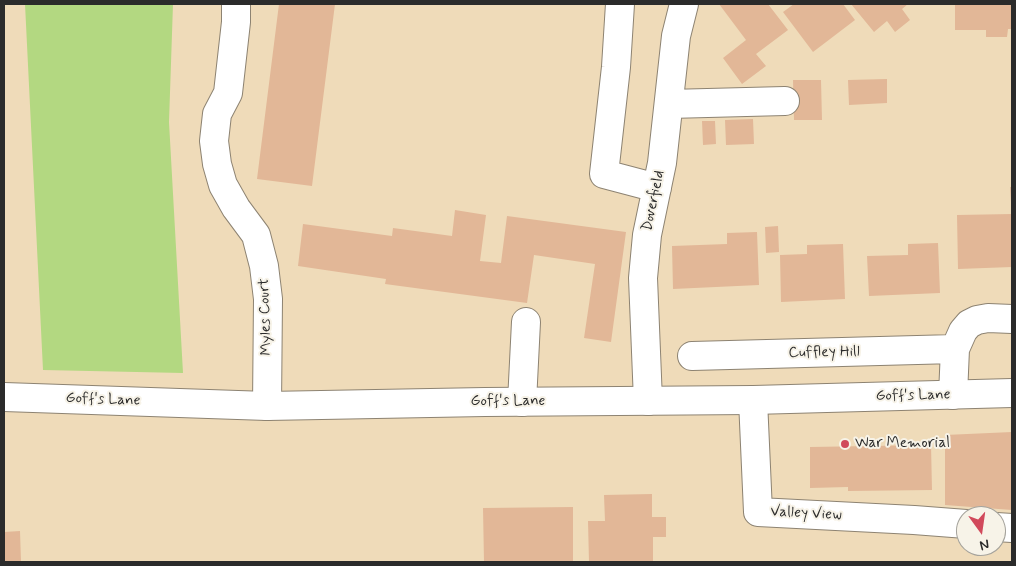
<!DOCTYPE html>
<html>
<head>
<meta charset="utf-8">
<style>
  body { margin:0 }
  #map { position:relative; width:1016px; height:566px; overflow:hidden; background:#efdbb9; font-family:Mynerve,sans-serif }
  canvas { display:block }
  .frame { position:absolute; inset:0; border:5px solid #2b2b2b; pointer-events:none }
  .north { position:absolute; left:956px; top:506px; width:50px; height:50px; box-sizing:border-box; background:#f7f3e8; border:1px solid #a5a39c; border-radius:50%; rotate:166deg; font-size:14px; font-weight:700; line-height:20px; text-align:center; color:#2b2b2b }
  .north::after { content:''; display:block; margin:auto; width:18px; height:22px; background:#d1495b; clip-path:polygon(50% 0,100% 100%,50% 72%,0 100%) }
</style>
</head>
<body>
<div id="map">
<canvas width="1016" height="566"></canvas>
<div class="frame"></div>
<div class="north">N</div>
</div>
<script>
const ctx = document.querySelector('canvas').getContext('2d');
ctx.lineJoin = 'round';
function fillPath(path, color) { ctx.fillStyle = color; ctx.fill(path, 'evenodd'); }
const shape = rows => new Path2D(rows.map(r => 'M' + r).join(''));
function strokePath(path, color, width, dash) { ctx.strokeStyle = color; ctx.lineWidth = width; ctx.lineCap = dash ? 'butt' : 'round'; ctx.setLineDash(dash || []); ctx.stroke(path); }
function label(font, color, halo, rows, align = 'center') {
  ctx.font = font + ' Mynerve,sans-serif'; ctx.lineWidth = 4; ctx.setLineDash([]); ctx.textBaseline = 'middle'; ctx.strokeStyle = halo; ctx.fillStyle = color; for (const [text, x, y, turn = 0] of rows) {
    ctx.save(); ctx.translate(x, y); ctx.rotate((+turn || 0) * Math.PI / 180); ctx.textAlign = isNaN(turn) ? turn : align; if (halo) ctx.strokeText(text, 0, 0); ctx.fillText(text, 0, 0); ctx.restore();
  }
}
fillPath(shape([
  [25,4,173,4,169,122,183,373,43,370]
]), '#b3d881');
fillPath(shape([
  [279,4,335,4,312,186,257,179],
  [719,4,768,4,788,30,756,54,766,66,742,84,723,58,746,40],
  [794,4,843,4,855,20,813,52,783,12],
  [851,4,908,4,902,9,910,20,895,32,887,21,874,32],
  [955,4,1012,4,1012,29,1008,29,1007,37,986,37,986,30,955,30],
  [887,79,887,103,849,105,848,80],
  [793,80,821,80,822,120,794,120],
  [753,119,754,144,726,145,725,120],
  [702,121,715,121,716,144,703,145],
  [1010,187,1012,187,1012,202,1011,202],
  [455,210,486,215,480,261,501,263,507,216,626,232,611,342,584,338,595,264,534,255,527,303,385,284,386,279,298,266,303,224,392,236,393,228,452,236],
  [1012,214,1012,267,958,269,957,215],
  [778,226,779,252,766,253,765,227],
  [757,232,759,285,673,289,672,246,727,244,727,233],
  [938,243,940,293,869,296,867,256,908,255,908,244],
  [843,244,845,299,781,302,780,255,807,254,807,245],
  [1012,432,1012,510,945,505,945,435],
  [931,445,932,490,848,491,848,487,810,488,810,447],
  [652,494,652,517,666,517,666,537,653,537,653,562,589,562,588,521,605,521,604,495],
  [573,507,573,562,484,562,483,508],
  [20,531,21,562,4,562,4,532]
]), '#e2b797');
const minor = shape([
  [236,4,236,22,228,93,217,114,214,141,217,164,223,185,236,208,256,235,264,266,268,299,267,406],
  [620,4,616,67,604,174,657,188],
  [669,104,785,101],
  [692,356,955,349],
  [953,395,955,349,963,331,969,324,977,320,988,318,1012,319],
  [753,400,758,512,914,520,966,524],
  [648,401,643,278,647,235,662,163,676,36,684,4],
  [522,402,526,322],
  [996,527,1012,528]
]);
const major = shape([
  [4,397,267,406,485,402,753,400,1012,393]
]);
strokePath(minor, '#8d8372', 30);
strokePath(major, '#8d8372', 30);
strokePath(minor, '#fff', 28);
strokePath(major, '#fff', 28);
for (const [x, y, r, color] of [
  [845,444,5,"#d1495b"]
]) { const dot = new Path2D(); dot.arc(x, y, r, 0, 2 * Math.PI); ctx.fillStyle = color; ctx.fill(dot); strokePath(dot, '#f7f3e8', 2); }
label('15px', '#2b2b2b', '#f7f3e8', [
  ["Doverfield",654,201,-78],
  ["Myles Court",266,317,-92],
  ["Cuffley Hill",824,353,-1],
  ["Goff's Lane",913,396,-1],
  ["Goff's Lane",103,400,2],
  ["Goff's Lane",508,402],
  ["Valley View",806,514,3]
]);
label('15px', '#2b2b2b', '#f7f3e8', [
  ["War Memorial",855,444]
], 'left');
</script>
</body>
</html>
